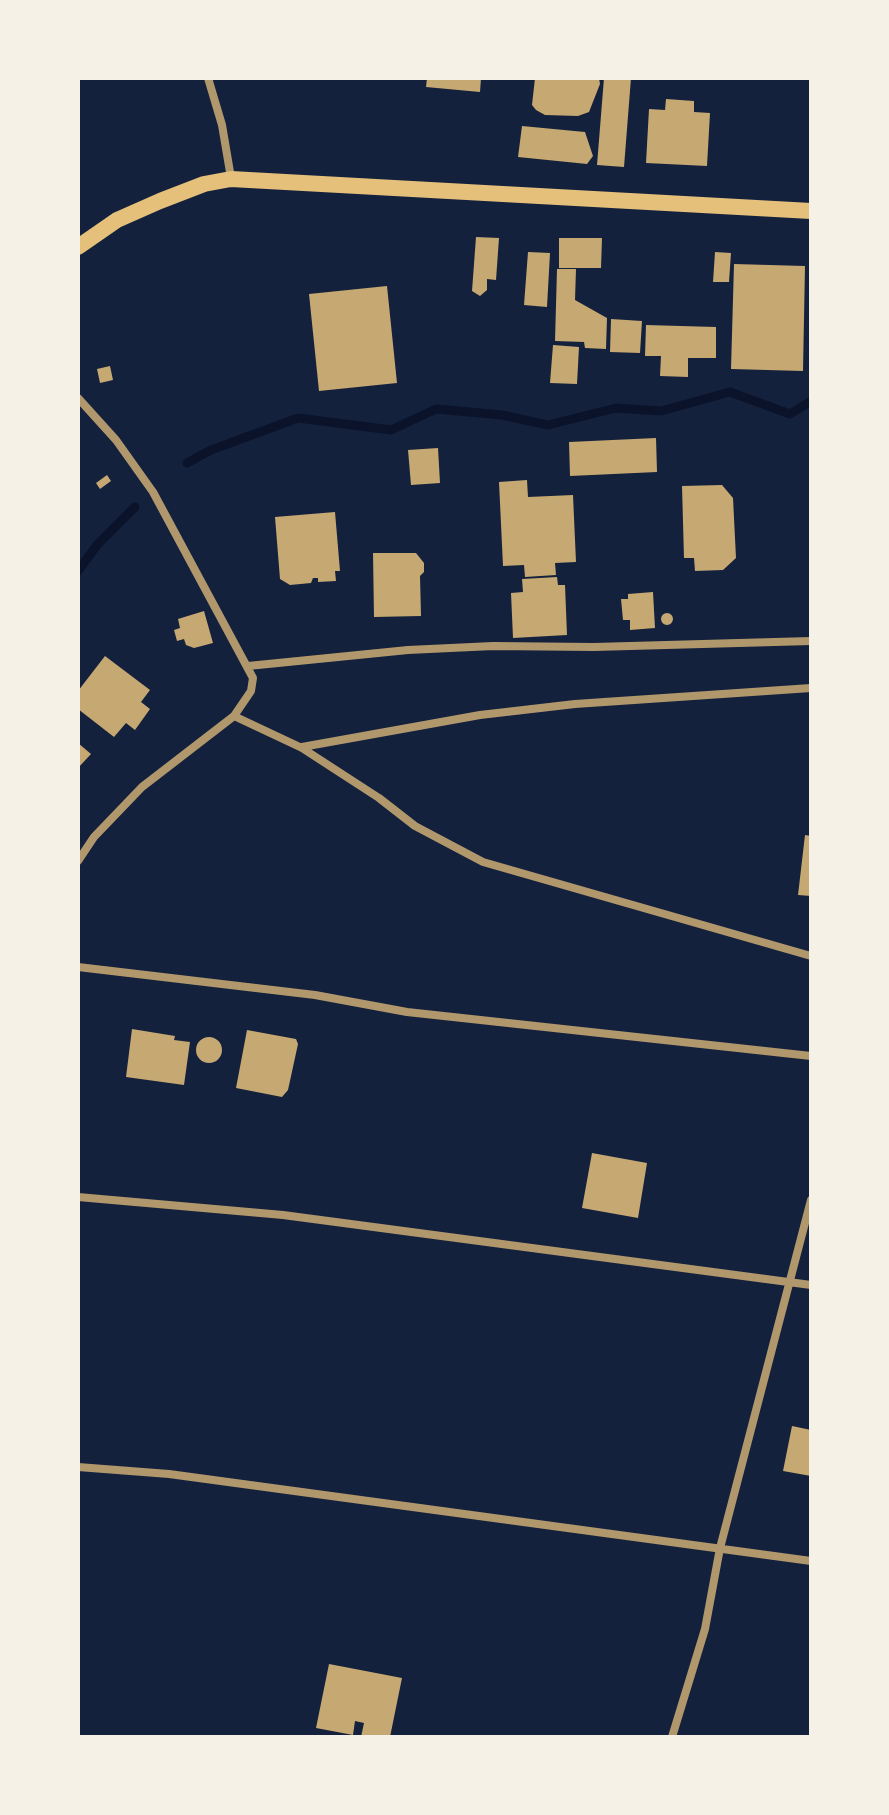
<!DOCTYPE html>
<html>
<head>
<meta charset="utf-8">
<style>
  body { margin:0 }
  #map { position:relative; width:889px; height:1815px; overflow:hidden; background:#14213d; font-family:Quicksand,sans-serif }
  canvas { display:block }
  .frame { position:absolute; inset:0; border:80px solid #f6f1e7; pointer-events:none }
</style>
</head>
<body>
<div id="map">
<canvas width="889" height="1815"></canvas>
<div class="frame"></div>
</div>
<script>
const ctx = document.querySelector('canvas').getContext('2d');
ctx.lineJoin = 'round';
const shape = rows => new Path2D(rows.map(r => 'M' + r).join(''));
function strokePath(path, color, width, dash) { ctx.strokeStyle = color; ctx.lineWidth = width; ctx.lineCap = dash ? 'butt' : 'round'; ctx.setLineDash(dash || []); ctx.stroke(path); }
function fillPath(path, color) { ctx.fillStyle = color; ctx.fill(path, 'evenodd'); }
strokePath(shape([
  [187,463,211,450,298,418,391,430,436,409,502,415,548,425,616,408,661,411,730,392,790,414,811,401],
  [78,571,97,545,135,507]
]), '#0b132b', 9);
fillPath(shape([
  [427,78,481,78,480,92,426,87],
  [535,78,599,78,600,84,589,112,578,116,545,115,536,110,532,105],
  [604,78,631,78,624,167,597,165],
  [666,99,694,101,694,112,710,113,707,166,646,163,649,109,665,110],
  [522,126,585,132,593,156,587,164,518,157],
  [476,237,499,238,496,280,487,279,487,290,480,296,472,291],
  [559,238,602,238,601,268,559,268],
  [528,252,550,253,547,307,524,305],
  [715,252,731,253,729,282,713,282],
  [734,264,805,266,803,371,731,369],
  [557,269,576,269,575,300,607,318,606,349,585,348,584,342,555,341],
  [387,286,397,383,319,391,309,294],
  [611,319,642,321,640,353,610,352],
  [646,325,716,327,716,358,688,358,688,377,660,376,661,356,645,356],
  [553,345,579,347,577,384,550,383],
  [110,366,113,380,100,383,97,369],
  [656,438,657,472,570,476,569,442],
  [438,448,440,483,411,485,408,450],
  [107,475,111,481,100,489,96,483],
  [527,480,528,497,573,495,576,562,555,563,556,575,525,577,524,565,503,566,499,482],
  [722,485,733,498,736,558,723,570,695,571,694,558,684,558,682,486],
  [335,512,340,571,335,571,336,581,318,582,318,578,313,578,311,583,290,585,280,579,275,517],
  [373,553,416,553,424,563,424,572,420,576,421,616,374,617],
  [557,577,558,585,565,585,567,635,513,638,511,593,523,592,522,579],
  [653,592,655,628,630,630,630,620,623,620,621,599,628,599,628,594],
  [204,611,213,643,194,648,186,645,184,639,177,641,174,630,180,628,178,619],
  '661 619a6 6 0 1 1 12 0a6 6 0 1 1-12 0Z',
  [105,656,150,690,141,702,150,709,135,730,126,723,114,737,78,709,78,691],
  [78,743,91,754,78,768],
  [805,835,811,836,811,896,798,895],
  [132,1029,175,1036,174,1040,190,1042,184,1085,126,1077],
  [247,1030,296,1039,298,1044,288,1090,282,1097,236,1088],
  '196 1050a13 13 0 1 1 26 0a13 13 0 1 1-26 0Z',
  [592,1153,647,1163,638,1218,582,1208],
  [792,1426,811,1430,811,1476,783,1471],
  [329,1664,402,1678,390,1737,361,1737,364,1723,355,1721,353,1735,316,1728]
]), '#c6a872');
strokePath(shape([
  [208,78,222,125,231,178],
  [78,398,116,440,153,492,253,678,251,691,234,716,142,787,94,837,78,861],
  [248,666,408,650,493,646,594,647,811,641],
  [234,716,302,748,379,798,415,826,483,862,811,956],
  [302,747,480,715,575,704,811,688],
  [78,967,315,995,407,1012,811,1056],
  [78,1197,283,1215,811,1285],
  [78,1467,169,1474,811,1561],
  [672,1737,705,1629,720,1548,811,1200]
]), '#b1986c', 8);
strokePath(shape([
  [78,247,117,220,160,201,204,184,231,179,811,211]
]), '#e5c07b', 16);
</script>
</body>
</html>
